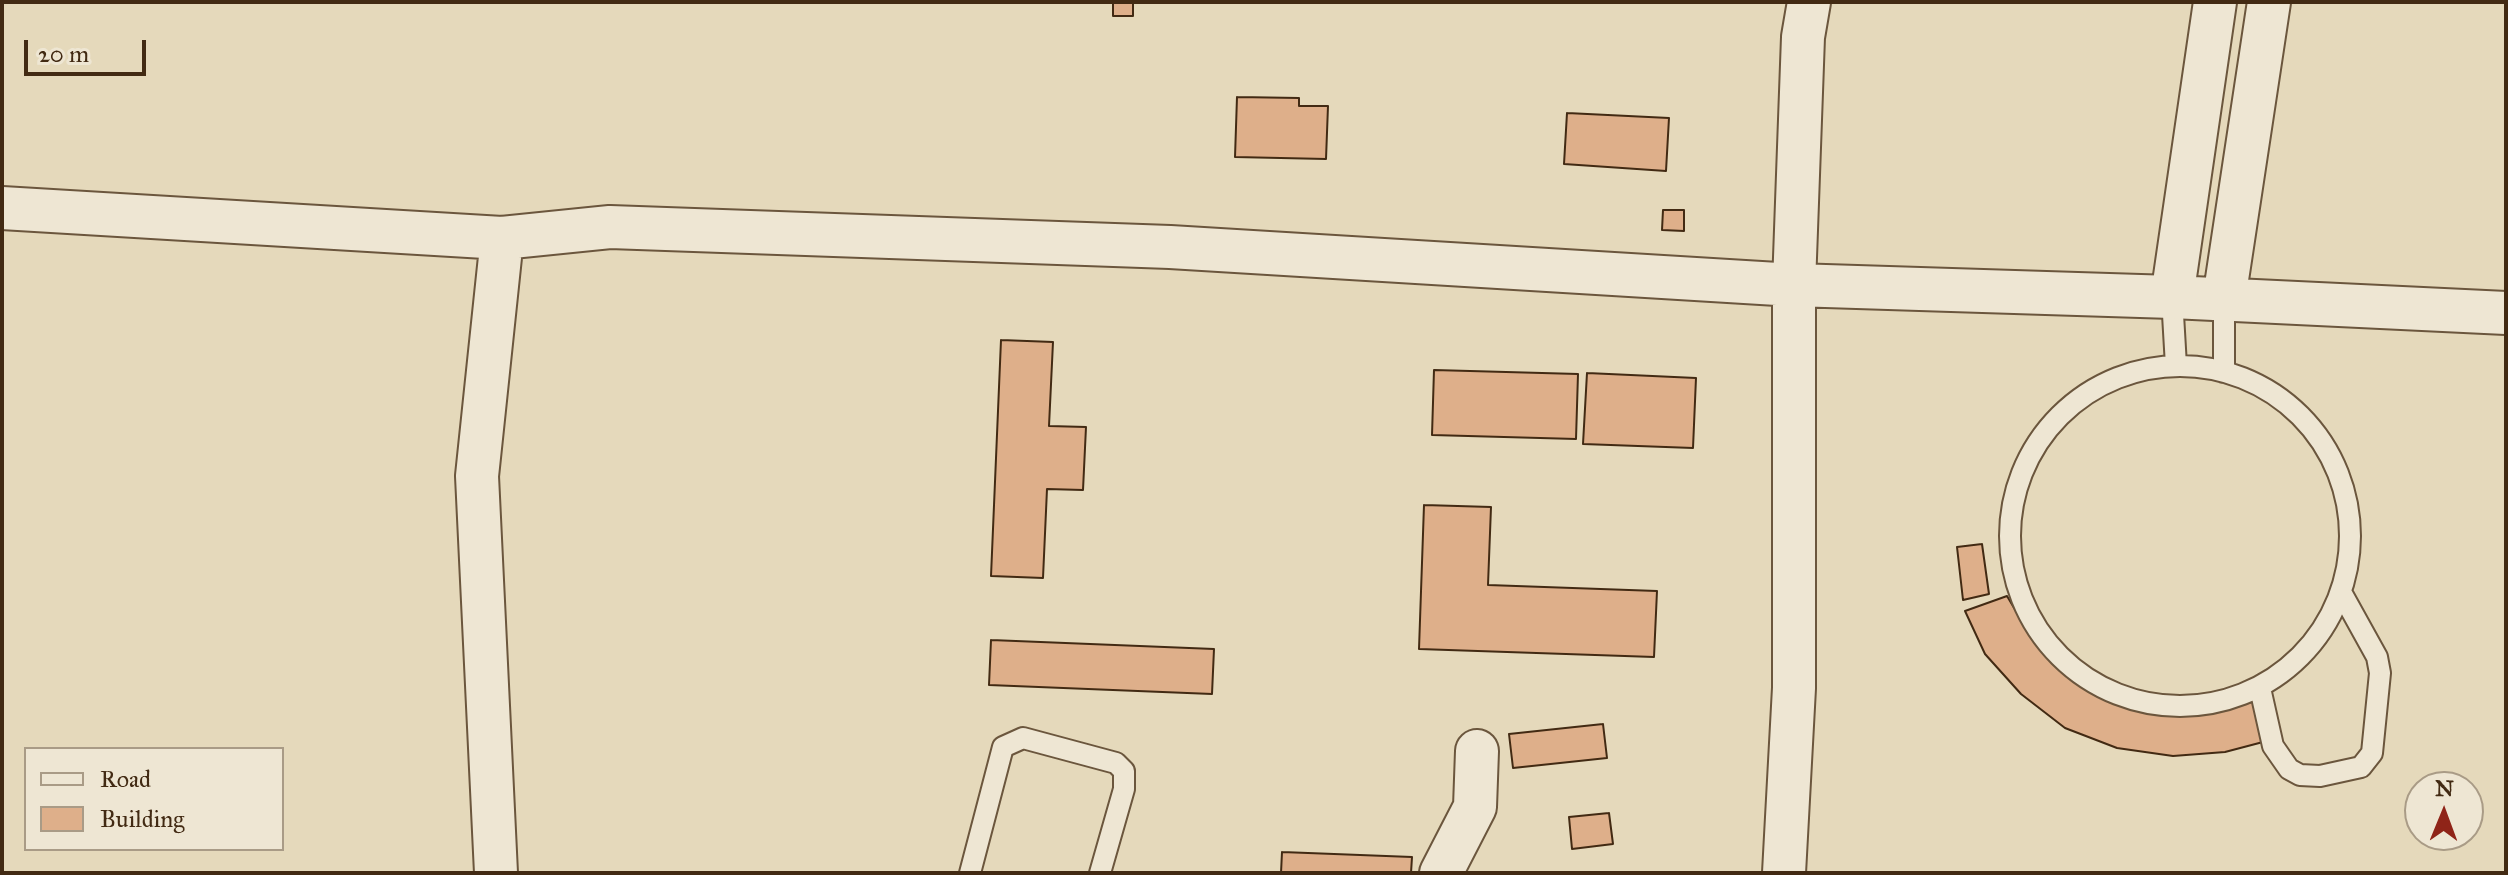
<!DOCTYPE html>
<html>
<head>
<meta charset="utf-8">
<style>
  body { margin:0 }
  #map { position:relative; width:2508px; height:875px; overflow:hidden; background:#e5d9bb; font-family:"IM FELL Great Primer",serif }
  canvas { display:block }
  .frame { position:absolute; inset:0; border:4px solid #422a13; pointer-events:none }
  .legend { position:absolute; left:24px; top:747px; width:260px; height:104px; box-sizing:border-box; background:#eee6d3; border:2px solid #a99b86; margin:0; padding:10px 14px; list-style:none; font-size:24px; color:#422a13 }
  .legend li { display:flex; align-items:center; gap:16px; height:40px }
  .legend b { width:40px; border:2px solid #a99b86 }
  .north { position:absolute; left:2404px; top:771px; width:80px; height:80px; box-sizing:border-box; background:#eee6d3; border:2px solid #a99b86; border-radius:50%; rotate:1deg; font-size:22px; font-weight:700; line-height:32px; text-align:center; color:#422a13 }
  .north::after { content:''; display:block; margin:auto; width:28px; height:36px; background:#8f2418; clip-path:polygon(50% 0,100% 100%,50% 72%,0 100%) }
  .scale { position:absolute; left:24px; top:40px; width:122px; height:36px; box-sizing:border-box; border:4px solid #422a13; border-top:0; padding-left:10px; font-size:24px; line-height:28px; white-space:nowrap; color:#422a13; -webkit-text-stroke:6px #eee6d3; paint-order:stroke }
</style>
</head>
<body>
<div id="map">
<canvas width="2508" height="875"></canvas>
<div class="frame"></div>
<ul class="legend">
<li><b style="height:10px;background:#eee6d3"></b>Road</li>
<li><b style="height:22px;background:#deaf8a"></b>Building</li>
</ul>
<div class="north">N</div>
<div class="scale">20 m</div>
</div>
<script>
const ctx = document.querySelector('canvas').getContext('2d');
ctx.lineJoin = 'round';
function fillPath(path, color) { ctx.fillStyle = color; ctx.fill(path, 'evenodd'); }
const shape = rows => new Path2D(rows.map(r => 'M' + r).join(''));
function strokePath(path, color, width, dash) { ctx.strokeStyle = color; ctx.lineWidth = width; ctx.lineCap = dash ? 'butt' : 'round'; ctx.setLineDash(dash || []); ctx.stroke(path); }
const building = shape([
  [1113,2,1133,2,1133,16,1113,16,1113,2],
  [1237,97,1299,98,1299,106,1328,106,1326,159,1235,157,1237,97],
  [1567,113,1669,118,1666,171,1564,164,1567,113],
  [1663,210,1684,210,1684,231,1662,230,1663,210],
  [1001,340,1053,342,1049,426,1086,427,1083,490,1047,489,1043,578,991,576,1001,340],
  [1434,370,1578,374,1576,439,1432,435,1434,370],
  [1587,373,1696,378,1693,448,1583,444,1587,373],
  [1424,505,1491,507,1488,585,1657,591,1654,657,1419,649,1424,505],
  [1982,544,1989,594,1963,600,1957,547,1982,544],
  [2007,596,2026,628,2060,667,2088,690,2145,711,2201,712,2257,701,2263,742,2225,752,2173,756,2117,748,2065,728,2021,694,1985,654,1965,611,2007,596],
  [991,640,1214,649,1212,694,989,685,991,640],
  [1603,724,1607,758,1513,768,1509,734,1603,724],
  [1609,813,1613,844,1572,849,1569,817,1609,813],
  [1282,852,1412,857,1411,873,1281,873,1282,852]
]);
fillPath(building, '#deaf8a');
strokePath(building, '#422a13', 2);
const service = shape([
  [2172,297,2176,366],
  [2224,299,2224,372],
  '2010 536a170 170 0 1 1 340 0a170 170 0 1 1-340 0Z',
  [2260,688,2273,746,2289,769,2300,775,2320,776,2361,767,2372,753,2380,673,2377,657,2341,592],
  [970,873,1003,747,1023,738,1116,763,1124,771,1124,789,1100,873]
]);
const minor = shape([
  [2,208,502,238,610,227,1170,247,1794,285,2172,297,2506,313],
  [2172,297,2215,2],
  [2224,299,2269,2],
  [496,873,477,476,502,238],
  [1441,873,1475,807,1477,751],
  [1784,873,1794,688,1794,285,1803,37,1809,2]
]);
strokePath(service, '#6b563d', 24);
strokePath(minor, '#6b563d', 46);
strokePath(service, '#eee6d3', 20);
strokePath(minor, '#eee6d3', 42);
</script>
</body>
</html>
